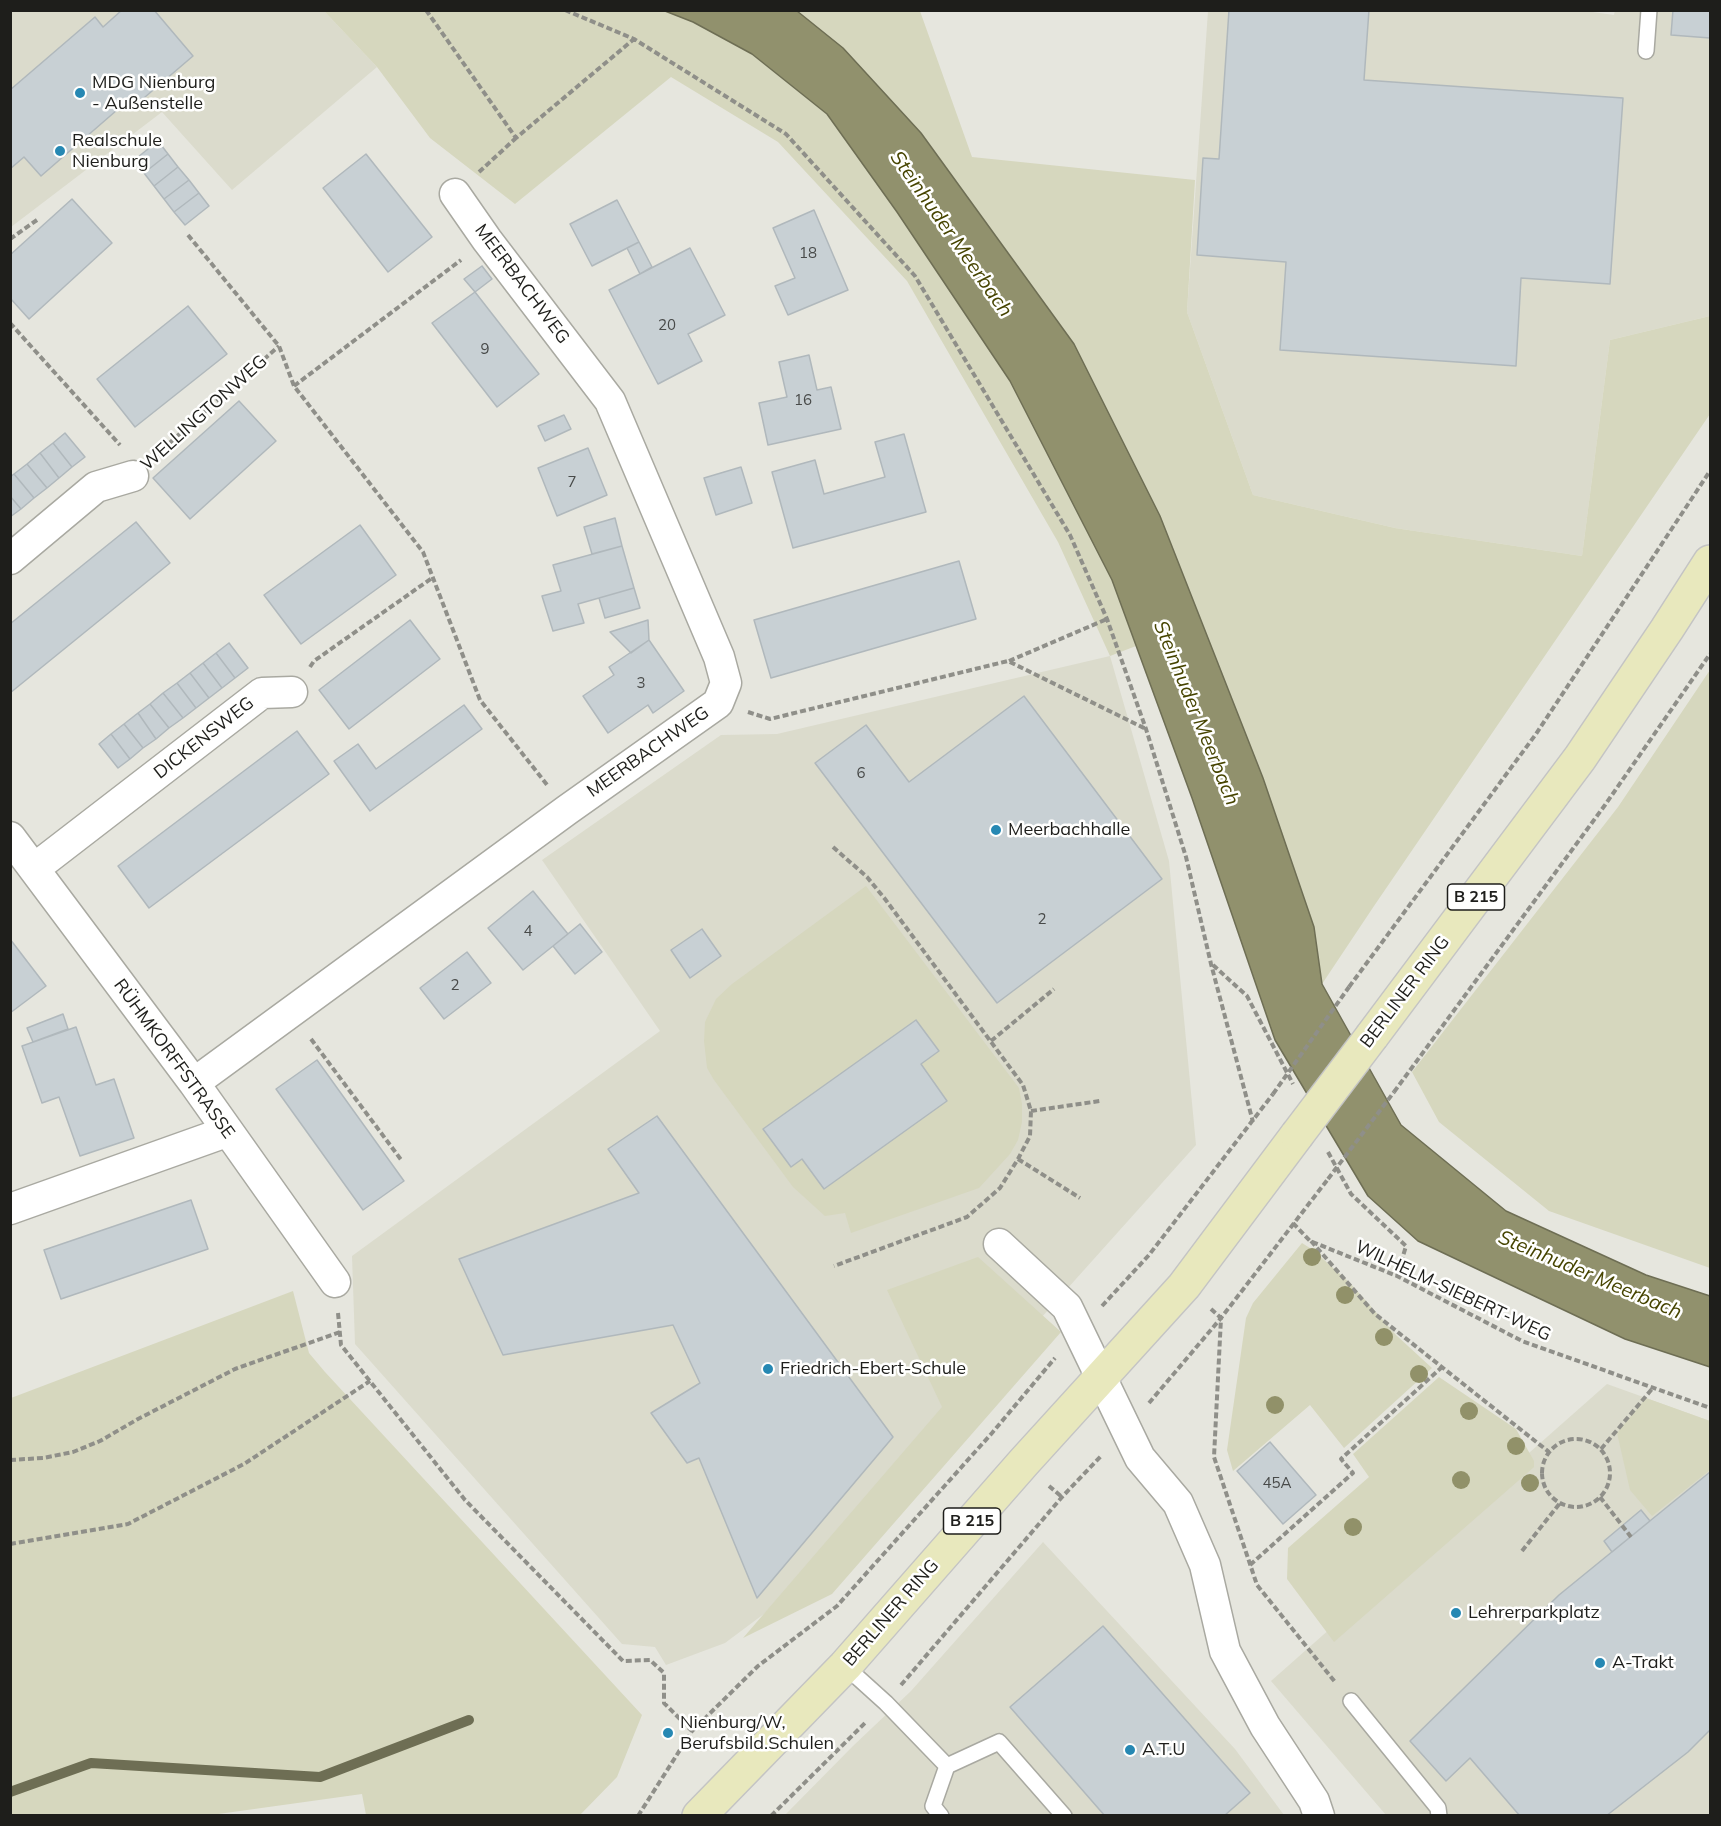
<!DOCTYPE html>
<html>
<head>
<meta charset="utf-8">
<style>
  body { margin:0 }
  #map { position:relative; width:1721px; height:1826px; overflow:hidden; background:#e6e6de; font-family:Mulish,sans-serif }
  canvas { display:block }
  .frame { position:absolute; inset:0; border:12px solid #1e1e1b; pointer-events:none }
</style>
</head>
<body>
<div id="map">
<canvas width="1721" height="1826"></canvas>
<div class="frame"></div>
</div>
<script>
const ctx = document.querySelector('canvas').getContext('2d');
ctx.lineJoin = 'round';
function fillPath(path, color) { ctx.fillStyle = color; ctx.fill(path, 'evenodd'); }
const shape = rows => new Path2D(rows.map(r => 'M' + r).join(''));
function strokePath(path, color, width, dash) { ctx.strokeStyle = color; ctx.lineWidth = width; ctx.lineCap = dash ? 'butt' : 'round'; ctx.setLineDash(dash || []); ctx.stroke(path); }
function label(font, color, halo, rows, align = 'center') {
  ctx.font = font + ' Mulish,sans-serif'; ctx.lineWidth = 5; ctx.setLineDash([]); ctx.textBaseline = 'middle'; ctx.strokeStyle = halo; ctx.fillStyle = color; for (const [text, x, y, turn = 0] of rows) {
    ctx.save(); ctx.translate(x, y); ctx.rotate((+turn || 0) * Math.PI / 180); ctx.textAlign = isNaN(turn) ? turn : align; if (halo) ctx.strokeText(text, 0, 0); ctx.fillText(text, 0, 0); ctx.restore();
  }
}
fillPath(shape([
  [1578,10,1614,15,1615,10,1710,11,1710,316,1610,340,1582,556,1395,528,1253,495,1187,312,1208,11],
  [11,11,324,11,377,67,232,190,162,112,11,227],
  [1110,656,1169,861,1196,1145,800,1587,725,1643,666,1665,655,1647,622,1644,355,1344,352,1256,660,1031,542,860,721,735,777,734],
  [1607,1384,1710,1421,1710,1815,1386,1815,1271,1681],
  [1043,1542,1235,1749,1284,1815,784,1816,853,1746,911,1691]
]), '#dbdbcc');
fillPath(shape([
  [324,11,665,11,693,22,752,54,827,114,897,212,1010,381,1112,580,1136,646,1110,656,1058,542,907,281,778,142,671,77,515,204,430,138,377,67],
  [797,11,920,11,972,157,1195,180,1187,312,1253,495,1395,528,1582,556,1610,340,1710,316,1710,414,1374,906,1322,984,1314,927,1263,778,1160,516,1074,344,921,133],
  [1710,670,1710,1268,1549,1211,1439,1122,1412,1072,1618,807],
  [866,886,1019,1088,1022,1104,1022,1122,1018,1140,1010,1154,979,1188,851,1233,845,1213,825,1216,793,1187,714,1080,707,1068,704,1041,705,1022,716,999,732,984],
  [1302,1243,1313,1250,1351,1284,1396,1335,1432,1368,1344,1448,1310,1405,1233,1471,1227,1450,1246,1318,1253,1303],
  [978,1257,1061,1332,832,1594,743,1638,942,1407,887,1290],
  [293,1291,309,1353,325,1372,642,1715,617,1777,580,1815,366,1815,362,1794,204,1816,11,1815,11,1398],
  [1439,1377,1516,1429,1534,1461,1534,1467,1334,1642,1287,1579,1288,1548,1369,1477,1353,1454],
  [1646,1398,1710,1421,1710,1470,1652,1516,1630,1490,1617,1433]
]), '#d6d7be');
const water = shape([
  [665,11,797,11,843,48,921,133,1074,344,1160,516,1263,778,1314,927,1322,984,1401,1125,1506,1211,1646,1275,1710,1296,1710,1367,1625,1339,1418,1241,1368,1196,1275,1040,1192,798,1112,580,1010,381,897,212,827,114,752,54,693,22,665,11]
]);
fillPath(water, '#91916d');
strokePath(water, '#6e6e54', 1.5);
strokePath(shape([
  [10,1792,91,1763,320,1777,469,1720]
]), '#6e6e54', 10);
const building = shape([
  [122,10,154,10,193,56,138,103,132,97,41,176,24,157,10,169,10,90,95,17,103,27,122,10],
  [1229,10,1369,10,1364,80,1623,98,1610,284,1521,278,1516,366,1280,350,1286,262,1197,255,1203,158,1219,159,1229,10],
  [1673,10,1710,10,1710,38,1671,35,1673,10],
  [158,141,168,154,144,173,133,161,158,141],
  [168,154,178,167,154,186,144,173,168,154],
  [366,154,432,237,388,272,323,188,366,154],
  [178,167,189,180,164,199,154,186,178,167],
  [189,180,199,193,174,212,164,199,189,180],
  [199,193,209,206,185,225,174,212,199,193],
  [72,199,112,243,29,319,10,298,10,255,72,199],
  [617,200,639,242,592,266,570,224,617,200],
  [814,210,848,290,788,315,775,286,795,278,773,228,814,210],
  [639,242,652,267,640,274,627,248,639,242],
  [690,248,725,315,688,334,702,361,658,384,609,290,690,248],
  [482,266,492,279,475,292,464,279,482,266],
  [475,292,539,374,497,407,432,323,475,292],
  [188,306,227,354,135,427,97,379,188,306],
  [809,355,817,390,831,387,841,429,768,445,759,403,787,397,779,362,809,355],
  [239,401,276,441,190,519,153,478,239,401],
  [564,415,571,429,545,441,538,426,564,415],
  [65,433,85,457,72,467,53,443,65,433],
  [904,434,926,512,793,548,772,472,815,460,824,494,885,477,875,442,904,434],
  [53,443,72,467,59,478,40,453,53,443],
  [588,448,607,495,557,516,538,468,588,448],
  [40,453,59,478,47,488,27,464,40,453],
  [27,464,47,488,34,498,14,474,27,464],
  [741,467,752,503,716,515,704,478,741,467],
  [14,474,34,498,21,509,10,496,10,477,14,474],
  [10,496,21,509,10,517,10,496],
  [615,518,622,546,592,554,584,527,615,518],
  [136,522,170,563,10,693,10,624,136,522],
  [360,525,396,575,301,644,264,595,360,525],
  [622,546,634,588,578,604,584,623,553,631,542,596,561,591,553,565,622,546],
  [959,561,976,619,771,678,754,620,959,561],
  [634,588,640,608,605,618,599,598,634,588],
  [410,620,440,659,349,729,319,690,410,620],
  [648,620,649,640,631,653,610,632,648,620],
  [649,640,684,691,653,713,648,705,608,733,583,696,614,675,609,667,649,640],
  [229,643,248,668,235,678,216,653,229,643],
  [216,653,235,678,222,688,203,663,216,653],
  [203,663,222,688,209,698,190,673,203,663],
  [190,673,209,698,196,708,177,683,190,673],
  [177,683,196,708,183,718,163,693,177,683],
  [163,693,183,718,169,728,150,704,163,693],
  [1024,696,1162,879,997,1003,815,763,866,725,909,782,1024,696],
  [150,704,169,728,156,739,138,713,150,704],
  [464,705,482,729,370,811,334,761,358,744,376,769,464,705],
  [138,713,156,739,143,748,124,724,138,713],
  [124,724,143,748,130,759,111,734,124,724],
  [297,731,329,774,149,908,118,866,297,731],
  [111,734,130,759,118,768,99,744,111,734],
  [533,891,568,934,523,970,488,928,533,891],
  [580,924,602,952,575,974,553,946,580,924],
  [702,929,721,956,690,978,671,950,702,929],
  [10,939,46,986,10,1013,10,939],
  [467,952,491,983,444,1019,420,988,467,952],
  [63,1014,68,1029,33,1042,27,1028,63,1014],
  [916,1020,939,1051,921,1064,947,1101,824,1189,802,1159,791,1167,763,1129,916,1020],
  [76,1027,96,1085,114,1079,134,1138,80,1156,59,1097,42,1103,22,1046,76,1027],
  [317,1060,404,1181,363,1210,276,1089,317,1060],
  [657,1116,893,1437,757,1598,699,1458,687,1463,651,1413,700,1383,673,1325,503,1355,459,1259,639,1193,608,1149,657,1116],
  [191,1200,208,1249,61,1299,44,1250,191,1200],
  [1270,1442,1316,1495,1283,1524,1237,1471,1270,1442],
  [1710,1472,1710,1730,1688,1752,1606,1816,1520,1816,1470,1758,1446,1781,1410,1741,1559,1595,1710,1472],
  [1641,1510,1650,1521,1612,1552,1604,1541,1641,1510],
  [1103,1626,1250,1793,1224,1816,1105,1816,1010,1707,1103,1626]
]);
fillPath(building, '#c8d0d4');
strokePath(building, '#b0b8bc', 1.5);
const service = shape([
  [1646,51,1649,10],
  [845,1666,886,1703,947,1766],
  [1351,1701,1438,1808,1439,1816],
  [941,1816,933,1806,947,1766,999,1742,1064,1816]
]);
const minor = shape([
  [10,559,96,487,133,476],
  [10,837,194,1083,335,1282],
  [35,868,262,693,292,692],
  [194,1083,567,810,718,703,726,683,719,657,610,401,487,240,455,194],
  [10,1209,226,1132],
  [999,1244,1067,1307,1140,1458,1178,1503,1205,1565,1225,1651,1265,1726,1314,1801,1319,1816]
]);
const primary = shape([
  [1372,1036,1580,758,1667,629,1710,562],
  [699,1816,845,1666,1024,1462,1184,1286,1297,1135]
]);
strokePath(service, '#a9a9a1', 18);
strokePath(minor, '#a9a9a1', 33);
strokePath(primary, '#c4c4c4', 36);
strokePath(shape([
  [426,10,516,138,634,39],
  [565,10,634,39,786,134,915,276,1070,535,1107,619,1146,729,1186,857,1211,964,1253,1122],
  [479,172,516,138],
  [188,235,279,346,294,386,423,552,480,700,548,786],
  [10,239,37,220],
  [10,323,120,445],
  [294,386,461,260],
  [156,455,279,346],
  [1009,661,1107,619],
  [310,667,314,661,432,578],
  [748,712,770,719,1008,661,1146,729],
  [833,847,867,877,885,899,1023,1085,1031,1111,1030,1136,1018,1159,1000,1188,967,1217,834,1266],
  [1213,965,1247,996,1293,1084],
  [1349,987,1536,734,1710,471],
  [311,1039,402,1161],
  [991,1041,1054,989],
  [1394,1092,1605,805,1710,654],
  [1031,1111,1100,1101],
  [1328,1152,1351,1194,1406,1246,1397,1276],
  [1018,1159,1080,1198],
  [1293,1223,1310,1241,1397,1276,1522,1341,1710,1408],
  [1311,1241,1375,1314,1549,1452],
  [1102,1306,1149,1255,1273,1094],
  [1211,1309,1221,1318,1214,1457,1257,1585,1335,1682],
  [338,1313,341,1345,465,1500,623,1661,650,1660,664,1673,664,1703,692,1731],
  [1149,1403,1221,1318,1328,1179],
  '1542 1473a34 34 0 1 1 68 0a34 34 0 1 1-68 0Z',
  [1601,1449,1652,1389],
  [10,1460,43,1458,73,1452,100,1441,138,1419,235,1369,340,1332],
  [1049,1486,1062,1497],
  [1600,1497,1631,1537],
  [10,1544,128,1524,244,1464,370,1381],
  [1522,1551,1560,1503],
  [1250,1565,1353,1473,1341,1459,1442,1367],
  [901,1685,1062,1497,1101,1456],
  [638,1816,692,1731,758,1666,837,1606,992,1433,1055,1358],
  [771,1816,867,1721]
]), '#8f8f89', 4, [6, 3]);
strokePath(service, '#fff', 15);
strokePath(minor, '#fff', 30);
strokePath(primary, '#e8e8bd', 33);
const primaryBridge = shape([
  [1297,1135,1372,1036]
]);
strokePath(primaryBridge, '#c4c4c4', 36, []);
strokePath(shape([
  [1273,1094,1349,987],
  [1328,1179,1394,1092]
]), '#8f8f89', 4, [6, 3]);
strokePath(primaryBridge, '#e8e8bd', 33);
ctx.fillStyle = '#919169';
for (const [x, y] of [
  [1312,1257],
  [1345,1295],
  [1384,1337],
  [1419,1374],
  [1275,1405],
  [1469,1411],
  [1516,1446],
  [1461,1480],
  [1530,1483],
  [1353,1527]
]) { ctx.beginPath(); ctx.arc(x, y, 9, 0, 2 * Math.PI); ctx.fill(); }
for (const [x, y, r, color] of [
  [80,93,6,"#2688b3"],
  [60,151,6,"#2688b3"],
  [996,830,6,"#2688b3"],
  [768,1369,6,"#2688b3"],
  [1456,1613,6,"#2688b3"],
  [1600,1663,6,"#2688b3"],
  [668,1733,6,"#2688b3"],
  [1130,1750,6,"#2688b3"]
]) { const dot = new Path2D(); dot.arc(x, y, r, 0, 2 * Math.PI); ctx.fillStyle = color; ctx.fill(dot); strokePath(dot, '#fffffe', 2); }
label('15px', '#484a49', null, [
  ["18",808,253],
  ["20",667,325],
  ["9",485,349],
  ["16",803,400],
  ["7",572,482],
  ["3",641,683],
  ["6",861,773],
  ["2",1042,919],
  ["4",528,931],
  ["2",455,985],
  ["45A",1277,1483]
]);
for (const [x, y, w] of [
  [1476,897,57],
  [972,1521,57]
]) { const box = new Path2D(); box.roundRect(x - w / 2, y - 13, w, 26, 4.5); ctx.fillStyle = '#fffffe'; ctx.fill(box); strokePath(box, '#1e1e1b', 1.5); }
label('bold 16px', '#1e1e1b', null, [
  ["B 215",1476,897],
  ["B 215",972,1521]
]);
label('18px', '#1e1e1b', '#fffffe', [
  ["MDG Nienburg",92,83],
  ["- Außenstelle",92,104],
  ["Realschule",72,141],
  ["Nienburg",72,162],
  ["Meerbachhalle",1008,830],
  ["Friedrich-Ebert-Schule",780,1369],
  ["Lehrerparkplatz",1468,1613],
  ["A-Trakt",1612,1663],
  ["Nienburg/W,",680,1723],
  ["Berufsbild.Schulen",680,1744],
  ["A.T.U",1142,1750]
], 'left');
label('18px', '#1e1e1b', '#fffffe', [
  ["MEERBACHWEG",522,284,53],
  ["WELLINGTONWEG",204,413,-42],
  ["DICKENSWEG",204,738,-38],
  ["MEERBACHWEG",648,752,-35],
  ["BERLINER RING",1405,992,-53],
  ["RÜHMKORFFSTRASSE",174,1059,54],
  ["WILHELM-SIEBERT-WEG",1453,1291,25],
  ["BERLINER RING",891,1613,-49]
]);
label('italic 20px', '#464400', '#fffffe', [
  ["Steinhuder Meerbach",951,234,55],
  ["Steinhuder Meerbach",1196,713,68],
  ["Steinhuder Meerbach",1590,1275,23]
]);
</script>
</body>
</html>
